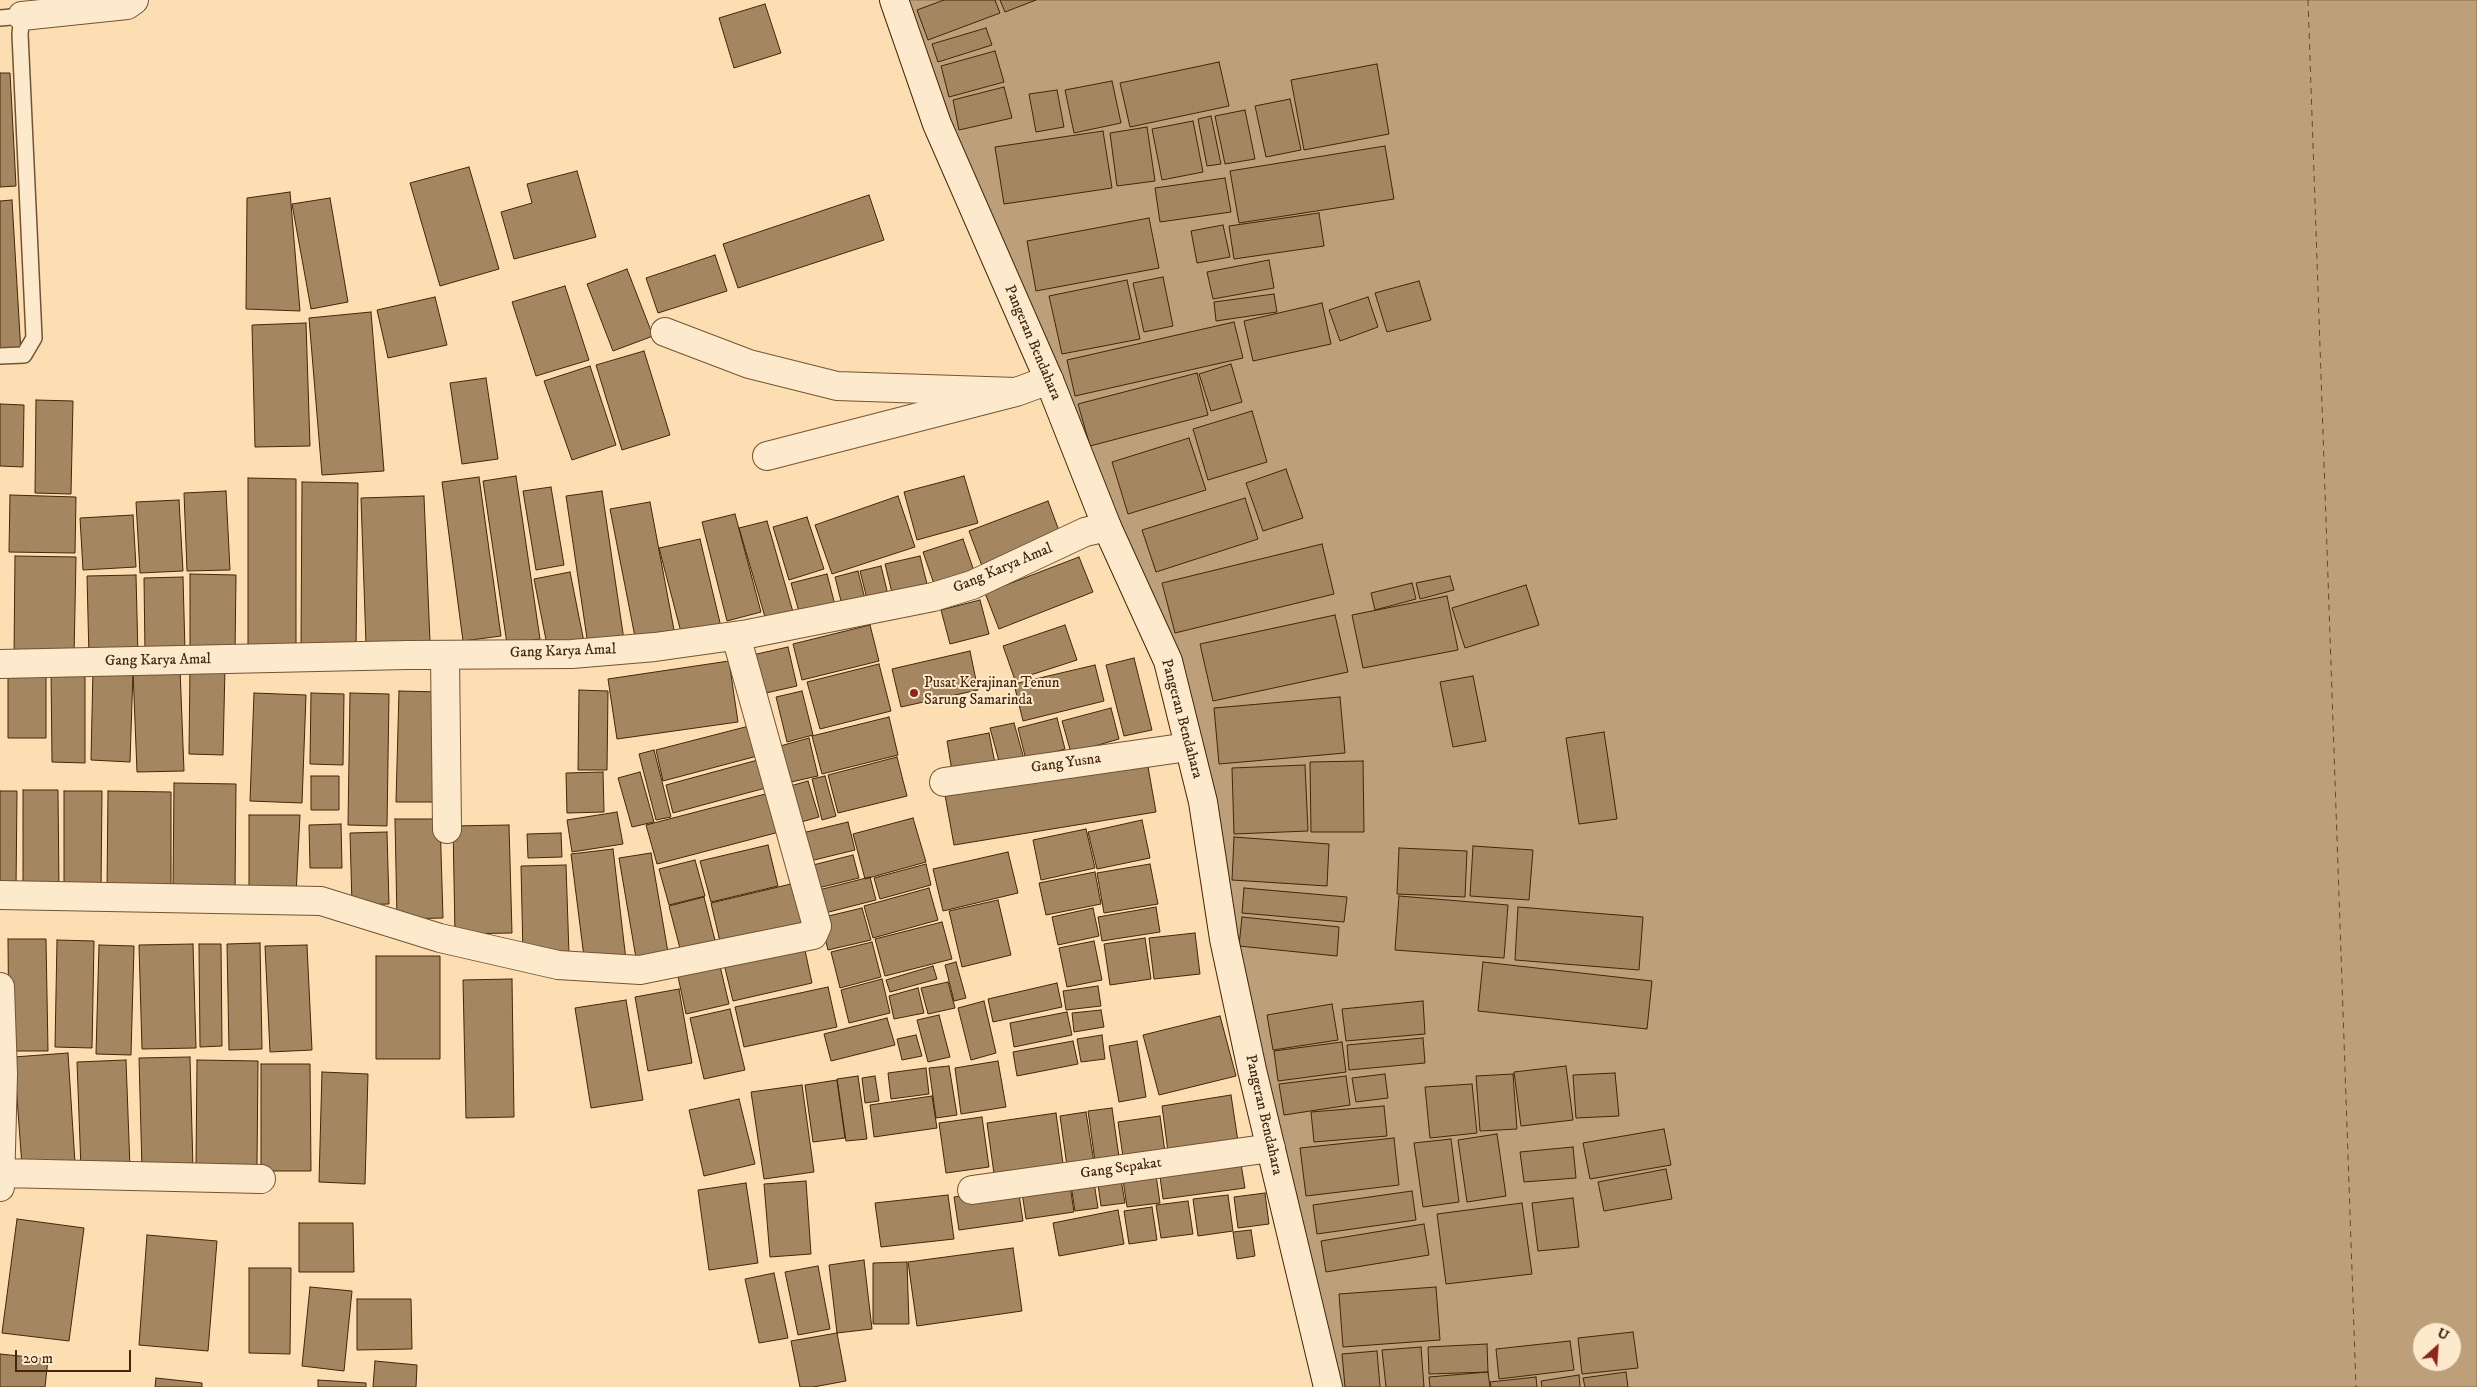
<!DOCTYPE html>
<html>
<head>
<meta charset="utf-8">
<style>
  body { margin:0 }
  #map { position:relative; width:2477px; height:1387px; overflow:hidden; background:#fcdeb2; font-family:"IM FELL DW Pica",serif }
  canvas { display:block }
  .north { position:absolute; left:2412px; top:1322px; width:50px; height:50px; box-sizing:border-box; background:#fdeacd; border:1px solid #b39c7f; border-radius:50%; rotate:26deg; font-size:14px; font-weight:700; line-height:20px; text-align:center; color:#44260a }
  .north::after { content:''; display:block; margin:auto; width:18px; height:22px; background:#8f2418; clip-path:polygon(50% 0,100% 100%,50% 72%,0 100%) }
  .scale { position:absolute; left:15px; top:1350px; width:116px; height:22px; box-sizing:border-box; border:2px solid #44260a; border-top:0; padding-left:6px; font-size:15px; line-height:18px; white-space:nowrap; color:#44260a; -webkit-text-stroke:4px #fdeacd; paint-order:stroke }
</style>
</head>
<body>
<div id="map">
<canvas width="2477" height="1387"></canvas>
<div class="north">U</div>
<div class="scale">20 m</div>
</div>
<script>
const ctx = document.querySelector('canvas').getContext('2d');
ctx.lineJoin = 'round';
function fillPath(path, color) { ctx.fillStyle = color; ctx.fill(path, 'evenodd'); }
const shape = rows => new Path2D(rows.map(r => 'M' + r).join(''));
function strokePath(path, color, width, dash) { ctx.strokeStyle = color; ctx.lineWidth = width; ctx.lineCap = dash ? 'butt' : 'round'; ctx.setLineDash(dash || []); ctx.stroke(path); }
function label(font, color, halo, rows, align = 'center') {
  ctx.font = font + ' "IM FELL DW Pica",serif'; ctx.lineWidth = 4; ctx.setLineDash([]); ctx.textBaseline = 'middle'; ctx.strokeStyle = halo; ctx.fillStyle = color; for (const [text, x, y, turn = 0] of rows) {
    ctx.save(); ctx.translate(x, y); ctx.rotate((+turn || 0) * Math.PI / 180); ctx.textAlign = isNaN(turn) ? turn : align; if (halo) ctx.strokeText(text, 0, 0); ctx.fillText(text, 0, 0); ctx.restore();
  }
}
const water = shape([
  [907,0,2477,0,2477,1387,1334,1387,1174,641,1111,514,967,168,907,0],
  [2422,1332,2452,1332,2452,1362,2422,1362,2422,1332]
]);
fillPath(water, '#bd9f79');
strokePath(water, '#8d6f4d', 1);
strokePath(shape([
  [2308,0,2356,1387]
]), '#684a2b', 1, [6, 5]);
const building = shape([
  [944,0,995,0,1000,13,928,40,917,10,944,0],
  [1000,0,1036,0,1005,12,1000,0],
  [765,4,781,53,734,68,719,18,765,4],
  [986,28,992,45,938,62,932,44,986,28],
  [995,51,1004,82,949,97,941,66,995,51],
  [1219,62,1229,106,1130,127,1120,83,1219,62],
  [1377,64,1389,134,1304,150,1291,80,1377,64],
  [0,73,10,73,16,186,0,187,0,73],
  [1112,81,1121,123,1074,133,1065,90,1112,81],
  [1004,87,1012,118,959,130,953,100,1004,87],
  [1057,90,1064,127,1036,132,1029,94,1057,90],
  [1290,99,1301,150,1266,157,1255,106,1290,99],
  [1245,110,1255,159,1225,164,1215,116,1245,110],
  [1211,116,1221,164,1207,166,1198,119,1211,116],
  [1193,121,1203,172,1162,180,1152,129,1193,121],
  [1147,127,1155,181,1117,186,1110,133,1147,127],
  [1103,131,1112,188,1004,204,995,147,1103,131],
  [1385,146,1394,199,1239,223,1230,171,1385,146],
  [469,167,499,269,440,286,410,183,469,167],
  [577,171,596,237,514,259,501,212,532,203,527,184,577,171],
  [1225,178,1231,212,1160,222,1155,188,1225,178],
  [290,192,300,311,246,309,247,198,290,192],
  [869,195,884,240,738,288,723,244,869,195],
  [330,198,348,302,311,309,292,204,330,198],
  [12,200,21,353,0,354,0,201,12,200],
  [1319,213,1324,246,1234,259,1229,226,1319,213],
  [1149,218,1159,268,1036,291,1027,241,1149,218],
  [1223,225,1230,257,1197,263,1191,231,1223,225],
  [715,255,727,291,658,313,646,278,715,255],
  [1269,260,1274,288,1213,299,1207,272,1269,260],
  [627,269,653,336,613,351,587,284,627,269],
  [1163,277,1173,326,1144,332,1133,283,1163,277],
  [1127,280,1140,339,1062,354,1049,296,1127,280],
  [1419,281,1431,320,1387,332,1375,293,1419,281],
  [565,286,589,360,536,376,512,302,565,286],
  [1274,294,1277,312,1216,321,1214,302,1274,294],
  [435,297,447,345,388,358,377,310,435,297],
  [1368,297,1378,327,1340,341,1329,310,1368,297],
  [1322,303,1331,344,1253,361,1244,321,1322,303],
  [371,312,384,471,322,475,309,318,371,312],
  [1234,322,1243,358,1075,396,1067,360,1234,322],
  [306,323,310,446,255,447,252,325,306,323],
  [644,351,670,435,622,450,596,365,644,351],
  [1231,364,1242,402,1211,411,1199,374,1231,364],
  [590,366,616,445,572,460,544,381,590,366],
  [1197,373,1208,415,1090,446,1078,404,1197,373],
  [486,378,498,459,462,464,450,383,486,378],
  [36,400,73,401,71,494,35,493,36,400],
  [0,404,24,405,23,467,0,466,0,404],
  [1252,411,1267,462,1208,480,1193,429,1252,411],
  [1189,438,1206,490,1128,514,1112,462,1189,438],
  [1286,469,1303,518,1263,531,1246,483,1286,469],
  [516,476,540,639,507,644,483,481,516,476],
  [964,476,978,523,917,540,904,492,964,476],
  [479,477,501,636,463,641,442,482,479,477],
  [248,478,296,479,296,649,248,649,248,478],
  [302,482,358,483,356,647,301,647,302,482],
  [551,487,564,565,536,570,523,491,551,487],
  [226,491,230,570,187,571,184,493,226,491],
  [602,491,624,640,588,645,566,496,602,491],
  [10,495,76,497,75,553,9,552,10,495],
  [424,496,430,642,366,645,361,498,424,496],
  [898,496,915,547,832,574,815,525,898,496],
  [1245,498,1258,539,1156,572,1142,530,1245,498],
  [179,500,183,571,140,573,136,502,179,500],
  [1048,501,1061,536,982,566,969,531,1048,501],
  [650,502,674,630,635,637,610,509,650,502],
  [735,514,761,612,727,621,702,522,735,514],
  [133,515,136,567,83,570,80,518,133,515],
  [807,517,824,569,789,580,773,527,807,517],
  [767,521,795,619,768,627,739,528,767,521],
  [700,539,721,627,682,636,659,548,700,539],
  [963,539,974,571,934,584,923,552,963,539],
  [1322,544,1334,594,1175,633,1162,583,1322,544],
  [15,556,76,557,74,657,14,656,15,556],
  [920,556,929,592,894,601,885,564,920,556],
  [1079,557,1093,592,999,629,985,593,1079,557],
  [881,566,890,603,869,607,860,571,881,566],
  [858,571,867,607,844,613,835,577,858,571],
  [570,572,584,642,548,650,534,579,570,572],
  [190,574,236,575,235,653,190,652,190,574],
  [827,574,836,609,801,619,791,583,827,574],
  [136,575,138,656,89,657,87,576,136,575],
  [1450,576,1454,590,1420,599,1416,583,1450,576],
  [183,577,185,651,145,652,144,578,183,577],
  [1412,583,1416,599,1375,610,1371,593,1412,583],
  [1526,585,1539,625,1465,648,1452,608,1526,585],
  [1447,596,1458,650,1363,668,1352,615,1447,596],
  [980,600,989,634,950,644,941,610,980,600],
  [1335,615,1348,672,1213,701,1200,644,1335,615],
  [870,625,879,661,802,680,793,644,870,625],
  [1065,625,1077,660,1015,680,1003,646,1065,625],
  [788,647,797,686,757,695,748,656,788,647],
  [970,651,978,690,901,707,892,669,970,651],
  [1134,658,1152,730,1124,736,1106,665,1134,658],
  [729,661,738,722,617,739,608,679,729,661],
  [879,664,891,711,820,729,807,682,879,664],
  [1095,665,1104,701,1023,721,1014,684,1095,665],
  [190,666,225,667,223,755,189,754,190,666],
  [51,668,85,668,85,763,52,762,51,668],
  [8,669,46,669,46,738,8,738,8,669],
  [93,669,133,671,130,762,91,760,93,669],
  [180,669,184,771,137,772,133,671,180,669],
  [1473,676,1486,741,1453,747,1440,682,1473,676],
  [579,690,608,691,607,770,578,770,579,690],
  [399,691,440,692,438,802,396,802,399,691],
  [802,691,813,735,787,742,776,697,802,691],
  [254,693,306,695,302,803,250,801,254,693],
  [311,693,344,694,343,765,310,764,311,693],
  [350,693,389,694,387,826,348,825,350,693],
  [1340,697,1345,753,1219,764,1214,708,1340,697],
  [1111,708,1119,739,1071,753,1062,721,1111,708],
  [889,717,898,755,822,774,812,736,889,717],
  [1057,718,1065,749,1026,760,1018,728,1057,718],
  [1014,723,1024,759,1000,765,990,728,1014,723],
  [753,725,761,755,663,781,656,750,753,725],
  [1604,732,1617,819,1579,824,1566,738,1604,732],
  [989,733,995,763,952,771,947,741,989,733],
  [809,738,818,776,782,784,773,748,809,738],
  [654,750,671,817,656,820,639,754,654,750],
  [897,757,907,796,838,813,828,775,897,757],
  [765,758,773,786,673,813,666,785,765,758],
  [1147,761,1156,812,954,845,945,795,1147,761],
  [1363,761,1364,832,1311,832,1310,762,1363,761],
  [1305,765,1308,831,1234,834,1232,768,1305,765],
  [603,772,604,812,567,813,566,773,603,772],
  [640,772,654,822,632,827,618,778,640,772],
  [311,776,339,776,339,810,311,810,311,776],
  [825,776,836,816,822,820,812,779,825,776],
  [808,781,819,817,794,824,783,788,808,781],
  [174,783,236,784,235,891,173,890,174,783],
  [23,790,58,790,59,891,23,891,23,790],
  [0,791,17,791,16,890,0,894,0,791],
  [64,791,102,791,101,891,64,890,64,791],
  [108,791,171,792,171,891,107,891,108,791],
  [773,792,783,831,657,864,646,825,773,792],
  [617,812,623,844,572,852,567,820,617,812],
  [249,815,300,815,296,895,249,892,249,815],
  [913,818,926,862,865,879,853,834,913,818],
  [395,819,440,819,443,918,397,919,395,819],
  [1142,820,1150,858,1097,869,1088,832,1142,820],
  [848,822,855,850,802,863,794,835,848,822],
  [341,824,342,868,310,868,309,825,341,824],
  [509,825,512,933,455,934,453,826,509,825],
  [1086,829,1095,868,1041,880,1033,840,1086,829],
  [387,832,389,904,352,905,350,833,387,832],
  [561,833,562,857,528,858,527,834,561,833],
  [1234,837,1329,844,1327,886,1232,880,1234,837],
  [768,845,778,886,711,902,700,861,768,845],
  [1473,846,1533,850,1529,900,1470,896,1473,846],
  [1399,848,1467,851,1465,897,1397,894,1399,848],
  [613,849,626,960,585,965,571,854,613,849],
  [1008,852,1018,893,943,911,933,869,1008,852],
  [651,853,669,958,637,964,619,858,651,853],
  [853,855,859,878,810,890,805,867,853,855],
  [695,860,705,896,669,905,659,869,695,860],
  [926,864,931,885,880,899,874,878,926,864],
  [1150,864,1158,904,1104,913,1097,873,1150,864],
  [566,865,569,954,523,955,521,866,566,865],
  [1095,872,1101,904,1046,915,1039,883,1095,872],
  [870,877,876,900,817,915,811,892,870,877],
  [795,883,806,929,722,950,711,903,795,883],
  [929,888,938,920,873,938,864,906,929,888],
  [1244,888,1347,897,1344,922,1242,913,1244,888],
  [1399,896,1508,905,1504,958,1395,950,1399,896],
  [704,897,718,952,683,960,669,906,704,897],
  [998,900,1011,955,962,967,949,911,998,900],
  [1156,907,1160,932,1102,941,1098,917,1156,907],
  [1518,907,1643,917,1639,970,1515,960,1518,907],
  [862,908,871,940,828,950,820,918,862,908],
  [1093,908,1099,936,1058,945,1052,917,1093,908],
  [1242,917,1339,927,1337,956,1239,946,1242,917],
  [942,922,952,959,885,976,875,939,942,922],
  [1195,933,1200,974,1154,979,1149,938,1195,933],
  [1145,938,1151,979,1110,985,1104,944,1145,938],
  [8,939,46,939,48,1051,9,1051,8,939],
  [57,940,94,941,92,1048,55,1047,57,940],
  [803,941,812,983,733,1001,723,960,803,941],
  [1094,941,1102,980,1067,987,1059,948,1094,941],
  [872,942,881,977,840,988,831,952,872,942],
  [260,943,262,1049,229,1050,227,944,260,943],
  [193,944,196,1048,142,1049,139,945,193,944],
  [199,944,221,944,222,1046,200,1047,199,944],
  [99,945,134,946,131,1055,96,1054,99,945],
  [307,945,312,1050,270,1052,265,946,307,945],
  [376,956,440,956,440,1059,376,1059,376,956],
  [719,962,729,1004,686,1014,677,972,719,962],
  [956,962,966,998,954,1001,945,965,956,962],
  [1483,962,1652,981,1647,1029,1478,1011,1483,962],
  [933,966,937,979,890,992,886,980,933,966],
  [512,979,514,1117,466,1118,463,980,512,979],
  [882,979,890,1013,849,1023,841,990,882,979],
  [948,982,955,1008,928,1014,921,988,948,982],
  [1057,983,1062,1007,993,1022,988,999,1057,983],
  [1098,986,1101,1006,1066,1010,1063,991,1098,986],
  [828,987,837,1027,744,1047,735,1007,828,987],
  [918,988,924,1013,894,1019,889,996,918,988],
  [679,989,692,1063,648,1071,635,997,679,989],
  [626,1000,643,1100,591,1108,575,1008,626,1000],
  [984,1001,996,1053,971,1060,958,1008,984,1001],
  [1423,1001,1425,1034,1346,1041,1342,1009,1423,1001],
  [1332,1004,1338,1040,1273,1050,1267,1015,1332,1004],
  [730,1009,745,1070,704,1079,690,1018,730,1009],
  [1101,1010,1104,1027,1074,1032,1072,1013,1101,1010],
  [1067,1012,1072,1035,1014,1047,1010,1023,1067,1012],
  [939,1015,950,1057,928,1062,917,1020,939,1015],
  [1220,1016,1236,1076,1159,1095,1143,1035,1220,1016],
  [887,1018,895,1045,831,1061,824,1034,887,1018],
  [916,1035,922,1056,902,1060,897,1039,916,1035],
  [1102,1035,1105,1059,1081,1062,1077,1039,1102,1035],
  [1423,1038,1425,1063,1349,1070,1347,1045,1423,1038],
  [1073,1041,1078,1064,1017,1076,1013,1052,1073,1041],
  [1137,1041,1146,1097,1119,1102,1109,1046,1137,1041],
  [1342,1042,1346,1072,1278,1081,1274,1051,1342,1042],
  [68,1053,75,1163,22,1166,14,1057,68,1053],
  [190,1057,193,1169,142,1170,139,1058,190,1057],
  [126,1060,130,1168,81,1169,77,1062,126,1060],
  [197,1060,258,1061,257,1165,196,1164,197,1060],
  [998,1061,1006,1107,961,1114,955,1068,998,1061],
  [261,1064,310,1064,311,1171,261,1171,261,1064],
  [949,1066,957,1115,936,1118,929,1068,949,1066],
  [1566,1066,1573,1120,1521,1126,1514,1072,1566,1066],
  [926,1068,929,1094,891,1099,888,1073,926,1068],
  [322,1072,368,1074,365,1184,319,1182,322,1072],
  [1615,1073,1619,1116,1576,1118,1573,1075,1615,1073],
  [1385,1074,1388,1098,1356,1102,1352,1078,1385,1074],
  [1513,1074,1517,1129,1480,1131,1476,1076,1513,1074],
  [858,1076,867,1139,846,1141,837,1079,858,1076],
  [875,1076,879,1101,865,1103,862,1078,875,1076],
  [1346,1076,1350,1105,1284,1115,1279,1084,1346,1076],
  [837,1080,845,1138,813,1142,805,1085,837,1080],
  [1472,1084,1477,1133,1430,1138,1425,1087,1472,1084],
  [802,1085,814,1172,764,1179,751,1092,802,1085],
  [1231,1095,1239,1148,1169,1159,1162,1106,1231,1095],
  [932,1096,937,1128,874,1137,870,1105,932,1096],
  [739,1099,755,1164,704,1176,689,1110,739,1099],
  [1384,1106,1387,1136,1314,1142,1311,1112,1384,1106],
  [1112,1108,1120,1164,1096,1168,1088,1111,1112,1108],
  [1086,1112,1095,1169,1068,1173,1060,1116,1086,1112],
  [1056,1113,1064,1171,995,1181,987,1123,1056,1113],
  [1160,1116,1166,1159,1124,1164,1118,1122,1160,1116],
  [982,1117,989,1167,946,1173,939,1123,982,1117],
  [1664,1129,1671,1165,1590,1179,1583,1143,1664,1129],
  [1497,1134,1506,1196,1467,1202,1458,1140,1497,1134],
  [1394,1138,1399,1185,1306,1196,1300,1148,1394,1138],
  [1451,1139,1459,1202,1423,1207,1414,1143,1451,1139],
  [1573,1147,1576,1178,1524,1182,1520,1152,1573,1147],
  [1240,1158,1245,1188,1163,1199,1159,1169,1240,1158],
  [1155,1168,1160,1203,1127,1207,1122,1173,1155,1168],
  [1666,1169,1672,1199,1604,1211,1598,1182,1666,1169],
  [1120,1174,1125,1203,1101,1206,1097,1177,1120,1174],
  [1093,1176,1098,1208,1075,1211,1070,1179,1093,1176],
  [1069,1179,1074,1212,1026,1219,1021,1186,1069,1179],
  [806,1181,811,1254,770,1257,764,1184,806,1181],
  [746,1183,758,1263,709,1270,698,1190,746,1183],
  [1018,1188,1023,1221,959,1230,954,1197,1018,1188],
  [1412,1191,1416,1220,1317,1234,1313,1205,1412,1191],
  [1265,1193,1269,1224,1238,1228,1234,1197,1265,1193],
  [948,1195,954,1239,881,1247,875,1203,948,1195],
  [1228,1195,1233,1231,1198,1236,1193,1199,1228,1195],
  [1573,1198,1579,1247,1538,1251,1532,1203,1573,1198],
  [1188,1201,1193,1234,1161,1238,1156,1205,1188,1201],
  [1522,1203,1532,1274,1446,1284,1437,1214,1522,1203],
  [1152,1207,1157,1240,1129,1244,1124,1211,1152,1207],
  [1118,1210,1124,1244,1059,1256,1053,1223,1118,1210],
  [17,1219,84,1228,69,1341,2,1333,17,1219],
  [299,1223,353,1223,354,1272,299,1272,299,1223],
  [1424,1224,1429,1255,1326,1272,1321,1241,1424,1224],
  [1251,1230,1255,1256,1237,1259,1233,1232,1251,1230],
  [147,1235,217,1241,208,1351,139,1345,147,1235],
  [1013,1248,1022,1311,917,1326,908,1262,1013,1248],
  [864,1260,872,1329,837,1333,829,1265,864,1260],
  [907,1262,909,1324,873,1324,873,1263,907,1262],
  [818,1266,830,1329,798,1335,785,1272,818,1266],
  [249,1268,291,1268,290,1354,249,1353,249,1268],
  [774,1273,788,1338,759,1343,745,1279,774,1273],
  [310,1287,352,1291,344,1371,302,1366,310,1287],
  [1436,1287,1440,1340,1343,1347,1339,1294,1436,1287],
  [357,1299,411,1299,412,1349,357,1350,357,1299],
  [1633,1332,1638,1368,1582,1374,1578,1338,1633,1332],
  [837,1333,846,1381,813,1387,800,1387,791,1341,837,1333],
  [1570,1341,1574,1370,1499,1379,1496,1349,1570,1341],
  [1487,1344,1488,1372,1429,1374,1428,1347,1487,1344],
  [1421,1347,1424,1387,1386,1387,1382,1350,1421,1347],
  [1377,1351,1380,1387,1345,1387,1342,1354,1377,1351],
  [0,1354,48,1359,45,1387,0,1387,0,1354],
  [375,1361,417,1365,416,1387,373,1387,375,1361],
  [1488,1372,1490,1387,1430,1387,1429,1377,1488,1372],
  [1626,1372,1628,1387,1585,1387,1583,1378,1626,1372],
  [1579,1375,1580,1387,1542,1387,1541,1381,1579,1375],
  [1536,1377,1537,1387,1491,1387,1490,1382,1536,1377],
  [156,1378,202,1383,202,1387,155,1387,156,1378],
  [318,1380,366,1383,366,1387,318,1387,318,1380]
]);
fillPath(building, '#a48661');
strokePath(building, '#44260a', 1);
const lane = shape([
  [0,18,22,16,20,34,34,338,24,355,0,356]
]);
const street = shape([
  [22,16,127,5,134,0],
  [665,332,749,364,837,386,1016,392],
  [767,456,1016,392,1049,380],
  [445,655,447,829],
  [0,664,408,655,572,654,655,647,748,634,933,597,972,585,1085,532,1107,527],
  [944,782,1188,747],
  [0,895,321,901,440,938,558,965,640,970,813,935,817,926,736,636],
  [0,987,3,1074,0,1187],
  [2,1173,261,1179],
  [972,1190,1271,1148]
]);
const secondary = shape([
  [894,0,937,124,1049,380,1107,527,1168,661,1203,802,1224,939,1252,1070,1328,1387]
]);
strokePath(lane, '#725434', 18);
strokePath(street, '#725434', 30);
strokePath(secondary, '#44260a', 30);
strokePath(lane, '#fdeacd', 15);
strokePath(street, '#fdeacd', 28);
strokePath(secondary, '#fdeacd', 28);
for (const [x, y, r, color] of [
  [914,693,5,"#8f2418"]
]) { const dot = new Path2D(); dot.arc(x, y, r, 0, 2 * Math.PI); ctx.fillStyle = color; ctx.fill(dot); strokePath(dot, '#fdeacd', 2); }
label('15px', '#44260a', '#fdeacd', [
  ["Pangeran Bendahara",1032,343,67],
  ["Gang Karya Amal",1003,569,-23],
  ["Gang Karya Amal",563,652,-2],
  ["Gang Karya Amal",158,661,-1],
  ["Pangeran Bendahara",1181,719,75],
  ["Gang Yusna",1066,764,-8],
  ["Pangeran Bendahara",1263,1115,77],
  ["Gang Sepakat",1121,1169,-8]
]);
label('15px', '#44260a', '#fdeacd', [
  ["Pusat Kerajinan Tenun",924,684],
  ["Sarung Samarinda",924,701]
], 'left');
</script>
</body>
</html>
